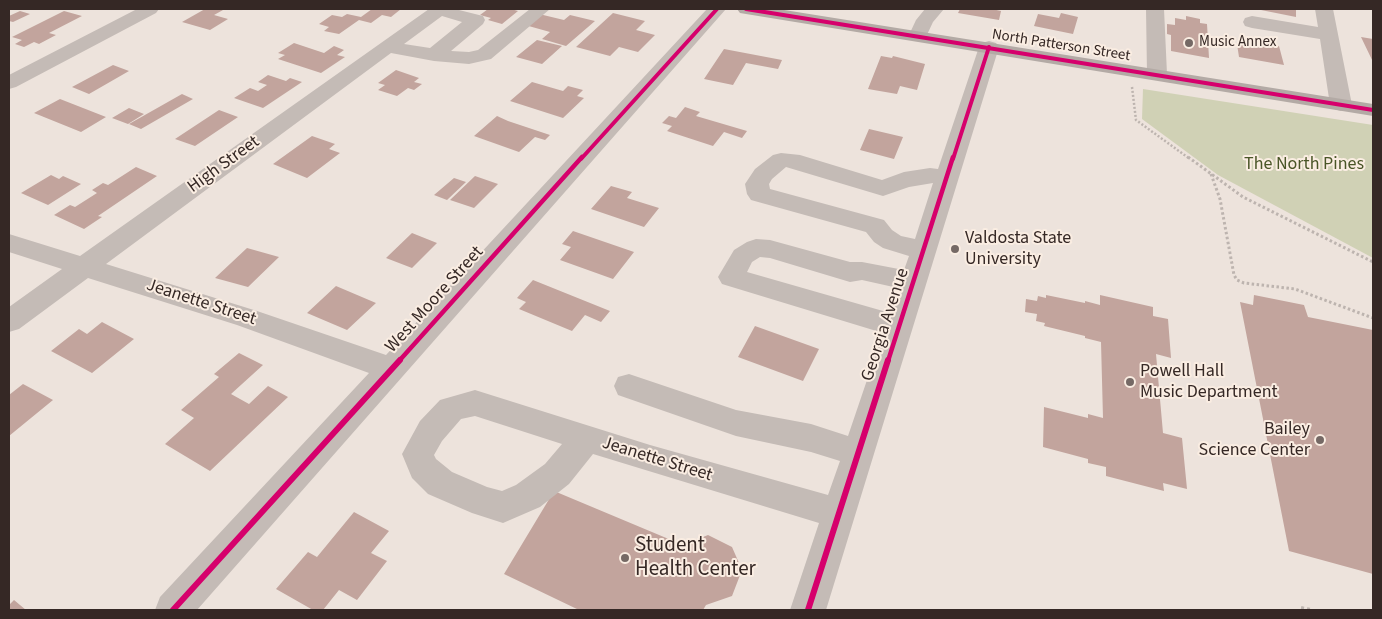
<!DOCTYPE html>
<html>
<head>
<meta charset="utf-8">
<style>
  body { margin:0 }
  #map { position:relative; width:1382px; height:619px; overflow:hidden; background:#ede3dc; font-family:"Source Sans 3",sans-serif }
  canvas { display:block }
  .frame { position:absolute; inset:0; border:10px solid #352825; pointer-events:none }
</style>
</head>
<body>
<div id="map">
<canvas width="1382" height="619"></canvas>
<div class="frame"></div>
</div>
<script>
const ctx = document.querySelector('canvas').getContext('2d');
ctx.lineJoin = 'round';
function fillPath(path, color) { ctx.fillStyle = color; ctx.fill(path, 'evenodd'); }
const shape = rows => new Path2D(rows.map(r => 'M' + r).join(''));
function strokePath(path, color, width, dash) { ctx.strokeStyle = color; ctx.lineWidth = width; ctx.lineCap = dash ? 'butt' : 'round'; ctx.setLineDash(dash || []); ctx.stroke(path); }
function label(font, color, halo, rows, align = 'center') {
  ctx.font = font + ' "Source Sans 3",sans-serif'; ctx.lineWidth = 4; ctx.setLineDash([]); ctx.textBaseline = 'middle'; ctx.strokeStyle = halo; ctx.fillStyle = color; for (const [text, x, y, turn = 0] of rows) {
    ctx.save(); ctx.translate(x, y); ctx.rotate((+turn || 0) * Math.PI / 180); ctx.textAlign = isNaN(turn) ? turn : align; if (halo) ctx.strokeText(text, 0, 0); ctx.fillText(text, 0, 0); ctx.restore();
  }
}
fillPath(shape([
  [1143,89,1373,125,1373,258,1218,175,1142,119]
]), '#d0d1b5');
fillPath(shape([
  [205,9,223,10,214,15,228,19,210,30,182,22],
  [372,9,401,9,391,17,382,15,371,23,359,20,339,34,324,31,329,27,319,24,332,15,342,17,347,14,361,17],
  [488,9,511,9,518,11,502,24,488,20,491,18,480,15],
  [960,9,992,9,1001,11,999,20,958,13],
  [1261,9,1296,9,1296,17,1261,10],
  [20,11,30,14,13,22,9,21,9,16],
  [64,11,82,16,49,33,56,35,39,44,34,42,24,47,15,44,22,40,12,37],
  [613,13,645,21,636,30,655,35,638,52,619,47,610,56,576,47],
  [1061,13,1078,17,1073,34,1034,26,1038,14,1059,18],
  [539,14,564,20,570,15,595,21,566,46,542,39,550,32,525,25],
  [1186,16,1200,19,1200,23,1207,24,1209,58,1171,51,1171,35,1167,34,1167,24,1175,25,1175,18,1186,20],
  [1361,37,1373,39,1373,62],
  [537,40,562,46,542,64,516,57],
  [1252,41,1279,46,1284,65,1239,57,1237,44,1253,47],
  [294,43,324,53,334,46,344,50,337,55,345,57,321,73,278,59,285,55,278,53],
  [724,49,782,60,778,69,746,63,733,85,704,79],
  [881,56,892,58,893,56,925,64,917,90,900,86,897,94,868,89],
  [113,65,129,71,89,94,72,87],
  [396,70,419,78,414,82,422,84,414,90,408,88,397,96,378,90,385,85,378,83],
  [268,75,286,81,290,78,302,82,263,108,234,98,250,88,258,91,267,85,258,82],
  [532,82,563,91,568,86,583,90,577,96,584,98,563,118,510,101],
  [182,94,193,99,141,129,129,124],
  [60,99,106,117,81,132,34,113],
  [685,107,700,112,696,116,747,131,742,138,724,132,713,146,667,131,672,126,662,123,669,116,676,118],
  [129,108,144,114,128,124,112,118],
  [219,110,238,117,195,146,175,139],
  [497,116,508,121,550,135,545,140,535,137,519,152,474,136],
  [869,129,903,137,894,159,860,150],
  [312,136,335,144,329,149,340,153,307,178,273,164],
  [136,167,157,176,98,216,102,217,84,229,54,215,70,205,75,207,97,193,92,190,103,183,108,185],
  [51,175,59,179,63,176,81,184,48,205,21,193],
  [475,176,498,184,474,208,450,200],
  [454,178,466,182,447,200,434,195],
  [611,186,632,192,627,198,659,208,644,227,591,209],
  [573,231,634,252,613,279,560,260,571,247,562,244],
  [412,233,437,243,412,268,386,258],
  [247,248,279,257,248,287,215,278],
  [533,280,610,311,601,322,585,315,572,331,519,309,526,302,517,298],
  [336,286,376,303,347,330,307,313],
  [1046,295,1085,303,1085,301,1100,305,1100,295,1153,307,1153,316,1168,319,1171,358,1156,354,1163,433,1182,438,1187,489,1163,483,1164,491,1106,476,1106,467,1088,463,1088,459,1043,447,1044,407,1088,418,1088,414,1103,418,1101,342,1085,338,1085,336,1044,326,1045,323,1036,321,1037,314,1025,312,1026,299,1037,301,1038,296,1046,298],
  [1254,295,1304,305,1308,317,1373,330,1373,574,1289,551,1240,302,1253,305],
  [102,322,134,339,92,373,51,351,79,329,87,334],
  [755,326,819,349,803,381,738,357],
  [239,353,263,365,231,394,249,404,268,386,288,397,210,471,165,444,194,418,181,410,219,377,214,374],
  [23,384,53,400,9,436,9,395],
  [554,491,683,545,708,535,732,547,742,570,732,596,706,605,703,610,579,610,504,574],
  [354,512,389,531,371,553,387,561,357,600,339,590,323,610,313,610,276,589,308,552,317,557],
  [14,600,26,610,9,610,9,605]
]), '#c2a49d');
strokePath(shape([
  [1132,87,1136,120,1190,159]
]), '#bdb4af', 2.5, [2, 2]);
strokePath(shape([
  [1188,157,1243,197,1373,262],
  [1211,174,1220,199,1234,275,1237,280,1244,283,1295,289,1373,318]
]), '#bdb4af', 3, [2.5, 2.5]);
strokePath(shape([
  [1301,608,1311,610]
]), '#bdb4af', 4, [3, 3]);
fillPath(shape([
  [137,9,159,9,156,13,16,87,9,89,9,75,137,9],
  [429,9,455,9,483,16,485,20,483,24,451,51,469,52,478,50,530,9,550,9,491,59,469,64,434,61,391,53,106,264,257,311,386,355,707,9,726,9,197,610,155,610,160,597,369,373,237,325,88,278,19,329,9,332,9,307,62,269,9,252,9,234,80,256,429,9],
  [442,16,462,22,430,48,404,44,442,16],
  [925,9,944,9,933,22,925,39,918,41,911,39,909,35,916,20,925,9],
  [1146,9,1164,9,1167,74,1164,78,1157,80,1150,78,1147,74,1146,9],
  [1315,9,1333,9,1352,105,1348,109,1341,111,1334,109,1330,105,1320,39,1252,28,1245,26,1243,22,1245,18,1252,16,1318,27,1315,9],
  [989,41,996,43,999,47,826,610,790,610,819,523,593,454,569,484,540,507,503,523,472,513,428,494,412,478,402,454,420,421,440,400,475,390,650,445,828,495,840,461,811,452,736,436,618,395,614,386,618,377,629,374,736,410,811,424,848,436,883,333,722,284,718,277,734,250,747,242,756,239,770,240,850,262,862,262,904,270,909,256,883,248,874,242,866,232,751,200,747,194,745,184,755,169,773,155,781,153,800,155,882,180,904,172,930,168,938,169,979,47,982,43,989,41],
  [786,167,883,196,909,187,933,183,915,239,901,236,892,230,884,220,770,189,769,184,772,179,786,167],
  [760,257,770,258,850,282,862,280,898,288,890,313,747,272,752,262,760,257],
  [475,416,562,444,545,464,516,485,502,491,487,487,452,472,436,459,434,455,442,441,461,419,475,416]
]), '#c4bbb6');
fillPath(shape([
  [737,9,778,9,1373,104,1373,116,746,14,740,13,737,9]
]), '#b3aaa5');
strokePath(shape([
  [746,9,1373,110],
  [581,159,717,9],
  [953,159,989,47]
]), '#d6006c', 4);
strokePath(shape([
  [399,361,582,157],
  [888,361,953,157]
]), '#d6006c', 4.5);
strokePath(shape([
  [173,610,400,360],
  [808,610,888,360]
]), '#d6006c', 6);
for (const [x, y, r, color] of [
  [1189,43,5,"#756965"],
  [955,249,5,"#756965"],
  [1130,382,5,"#756965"],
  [1320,440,5,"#756965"],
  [625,558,5,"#756965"]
]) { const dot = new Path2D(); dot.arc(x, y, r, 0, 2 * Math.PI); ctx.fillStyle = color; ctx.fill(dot); strokePath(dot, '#faede2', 2); }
label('15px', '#352825', '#faede2', [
  ["Music Annex",1199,43]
], 'left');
label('15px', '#352825', '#faede2', [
  ["North Patterson Street",1061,46,9]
]);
label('18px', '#352825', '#faede2', [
  ["High Street",224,165,-36],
  ["West Moore Street",435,300,-48],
  ["Jeanette Street",201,303,18],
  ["Georgia Avenue",886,325,-72],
  ["Jeanette Street",657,460,17]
]);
label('18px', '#495527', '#faede2', [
  ["The North Pines",1304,165]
]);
label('18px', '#352825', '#faede2', [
  ["Valdosta State",965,239],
  ["University",965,260],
  ["Powell Hall",1140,372],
  ["Music Department",1140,393],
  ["Bailey",1310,430,"right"],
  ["Science Center",1310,451,"right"]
], 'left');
label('21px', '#352825', '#faede2', [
  ["Student",635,546],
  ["Health Center",635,570]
], 'left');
</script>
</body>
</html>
